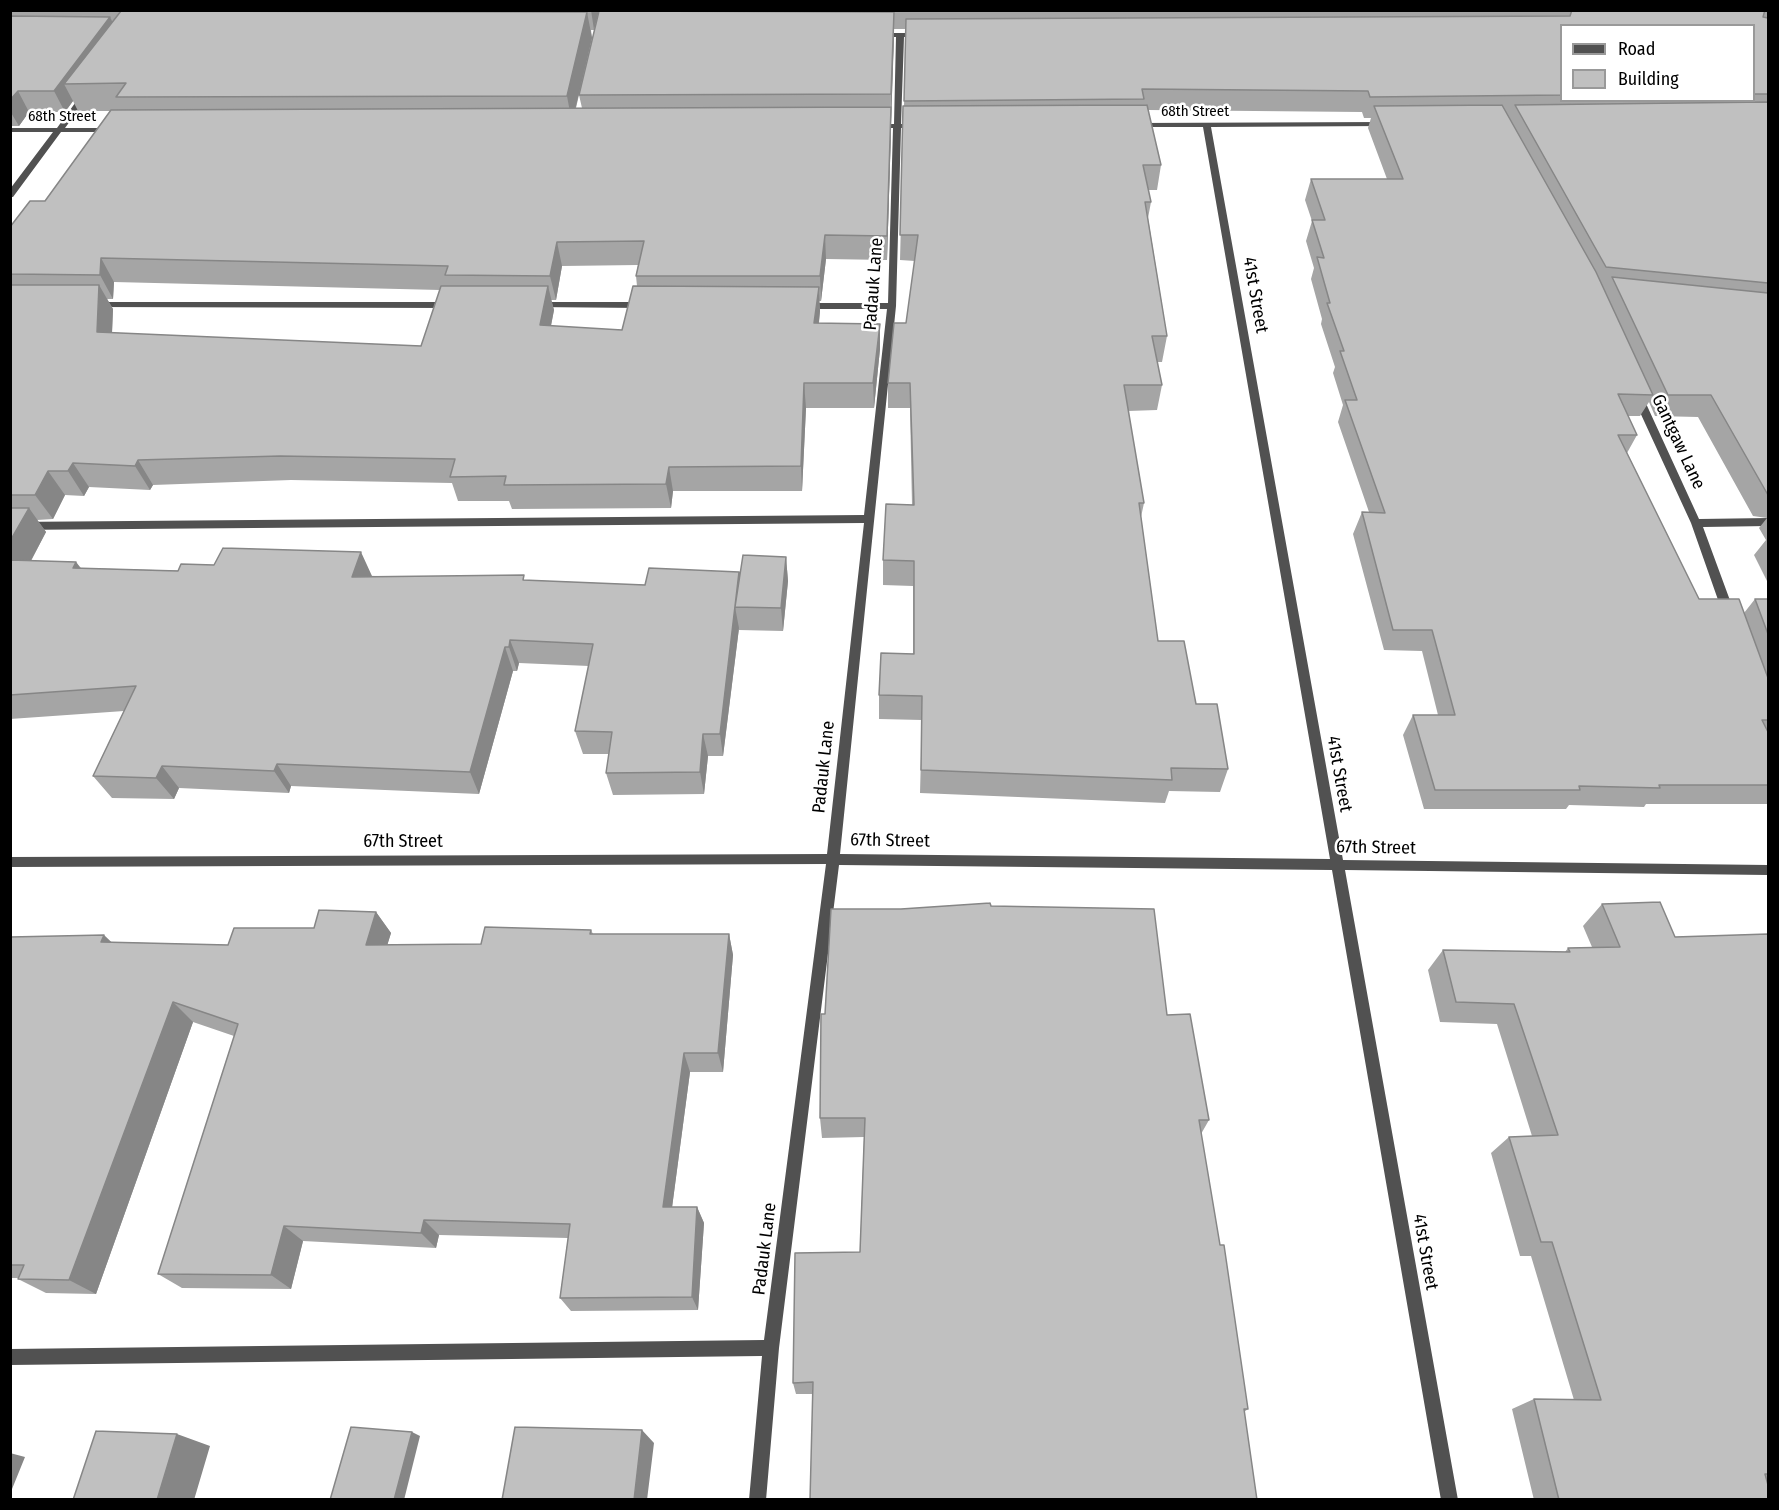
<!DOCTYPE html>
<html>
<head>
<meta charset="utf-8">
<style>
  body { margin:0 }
  #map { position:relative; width:1779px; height:1510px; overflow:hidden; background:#fff; font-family:"Fira Sans Condensed",sans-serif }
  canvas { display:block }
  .frame { position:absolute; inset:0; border:12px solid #000; pointer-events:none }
  .legend { position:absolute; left:1560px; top:24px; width:195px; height:78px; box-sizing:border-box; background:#fff; border:2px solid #999; margin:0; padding:8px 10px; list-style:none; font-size:18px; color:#000 }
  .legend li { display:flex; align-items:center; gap:12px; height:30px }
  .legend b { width:30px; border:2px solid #999 }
</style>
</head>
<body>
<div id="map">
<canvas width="1779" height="1510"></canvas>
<div class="frame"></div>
<ul class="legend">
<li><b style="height:8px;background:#515151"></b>Road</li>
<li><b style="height:16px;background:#c0c0c0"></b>Building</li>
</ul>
</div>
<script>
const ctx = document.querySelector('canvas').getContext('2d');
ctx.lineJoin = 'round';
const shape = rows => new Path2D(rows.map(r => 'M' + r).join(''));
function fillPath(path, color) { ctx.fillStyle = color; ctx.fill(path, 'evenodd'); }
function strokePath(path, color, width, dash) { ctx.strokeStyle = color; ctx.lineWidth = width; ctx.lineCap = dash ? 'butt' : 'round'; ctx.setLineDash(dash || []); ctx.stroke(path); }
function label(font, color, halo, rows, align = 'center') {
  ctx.font = font + ' "Fira Sans Condensed",sans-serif'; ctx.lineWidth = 5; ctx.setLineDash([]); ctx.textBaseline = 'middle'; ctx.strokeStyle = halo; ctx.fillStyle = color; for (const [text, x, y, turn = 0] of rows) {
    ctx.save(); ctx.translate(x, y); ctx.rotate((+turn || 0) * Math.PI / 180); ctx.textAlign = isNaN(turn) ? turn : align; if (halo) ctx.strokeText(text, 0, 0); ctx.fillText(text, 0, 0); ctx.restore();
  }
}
fillPath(shape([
  [876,33,921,33,925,35,921,37,904,37,901,124,918,124,922,126,918,128,901,128,896,306,840,854,1330,859,1203,127,1137,127,1133,125,1137,123,1383,122,1387,124,1386,126,1211,127,1343,860,1768,865,1768,875,1345,870,1458,1500,1441,1500,1332,870,839,865,779,1348,766,1500,749,1500,762,1356,10,1365,10,1349,764,1340,826,864,10,867,10,857,827,854,864,523,10,530,10,522,864,515,887,309,804,309,800,306,804,303,888,303,893,128,876,128,872,126,876,124,894,124,896,37,879,37,875,35,876,33],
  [83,92,90,94,65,128,114,128,114,132,61,132,13,197,10,197,10,189,53,132,10,132,10,128,57,128,83,92],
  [96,302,450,302,454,305,450,308,93,307,93,303,96,302],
  [537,302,642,302,646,305,642,308,534,307,534,303,537,302],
  [1638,394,1643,397,1699,519,1768,518,1768,526,1703,527,1735,614,1733,617,1725,617,1723,614,1691,523,1633,397,1638,394]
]), '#515151');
fillPath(shape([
  [10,10,599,10,594,30,591,30,592,38,576,108,582,108,579,95,603,10,1768,10,1768,583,1754,555,1766,540,1759,528,1767,518,1753,516,1698,417,1655,416,1649,402,1640,416,1628,416,1637,435,1627,453,1699,599,1744,613,1755,599,1768,599,1768,804,1646,804,1644,807,1569,805,1566,809,1424,809,1403,735,1413,715,1438,715,1422,651,1384,650,1353,534,1362,512,1369,512,1338,422,1343,405,1333,373,1335,367,1321,324,1322,319,1311,279,1314,268,1306,241,1312,221,1305,200,1311,179,1387,179,1368,128,1371,118,1364,118,1362,112,1148,110,1161,165,1157,190,1148,190,1151,202,1148,218,1167,336,1162,362,1157,362,1162,385,1157,410,1128,411,1144,503,1141,517,1158,641,1196,704,1228,769,1220,792,1169,791,1165,803,920,793,922,720,879,719,879,695,913,653,913,586,883,585,883,560,912,505,910,408,888,408,888,383,906,323,915,261,900,260,906,29,894,29,887,260,826,259,821,301,819,301,820,311,819,323,880,324,880,349,874,408,806,408,802,491,673,491,671,508,512,509,509,501,458,501,452,483,291,480,153,485,150,490,89,487,84,496,65,495,53,519,37,520,46,532,31,561,76,562,81,568,526,580,645,585,740,576,786,557,788,581,783,631,739,630,739,628,723,756,708,756,704,794,613,795,606,773,609,754,583,754,575,731,589,666,519,663,517,671,513,671,479,794,291,786,289,793,179,788,174,799,112,798,93,776,124,711,10,719,10,227,45,201,110,111,78,111,73,101,65,112,29,112,19,126,10,126],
  [1562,26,1754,26,1754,100,1562,100],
  [638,265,636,276,637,286,622,330,551,326,554,310,551,300,556,300,562,266],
  [114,282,440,290,421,346,112,333,113,309,107,299,113,299],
  [1602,904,1675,937,1768,934,1768,1481,1767,1481,1768,1500,1534,1500,1512,1409,1534,1399,1574,1400,1531,1256,1520,1256,1491,1153,1509,1137,1532,1136,1497,1024,1440,1022,1428,970,1443,950,1565,952,1568,948,1592,947,1583,926],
  [991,906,1167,1015,1209,1120,1201,1134,1248,1409,1244,1412,813,1394,796,1394,793,1383,860,1252,864,1137,822,1138,820,1118,825,1014,901,909],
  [376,912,391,933,387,945,481,944,591,930,593,934,729,934,733,955,723,1072,690,1072,672,1207,697,1207,704,1223,698,1310,571,1311,560,1298,568,1238,439,1235,436,1248,303,1241,291,1289,182,1288,158,1274,234,1036,193,1022,96,1294,46,1293,18,1279,18,1278,10,1278,10,937,111,942,228,945,314,928]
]), '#a5a5a5');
fillPath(shape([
  [591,10,599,10,594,30],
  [587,12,592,38,572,123,567,96],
  [894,12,894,39,891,122,891,94],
  [110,17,120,37,64,84,73,101,65,112,54,91],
  [18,91,29,112,19,126,10,111,10,100],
  [891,107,891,131,887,260,887,236],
  [825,235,826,259,821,301,820,276],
  [557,242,562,266,556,300,550,276],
  [101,258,114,282,113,299,100,275],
  [99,285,113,309,111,356,97,332],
  [548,286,554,310,546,350,540,325],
  [819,287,820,311,816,348,814,323],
  [880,324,880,349,874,408,873,383],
  [804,383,806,408,802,491,801,466],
  [138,460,153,485,150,490,135,466],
  [73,463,89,487,84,496,68,471],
  [669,467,673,491,671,508,666,484],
  [48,471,65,495,53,519,35,495],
  [29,508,46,532,19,583,10,572,10,541],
  [361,552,372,576,352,577],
  [786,557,788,581,783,631,781,608],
  [76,562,93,586,73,568],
  [739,572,742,596,735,607,739,628,723,756,720,734],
  [510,640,519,663,517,671,509,647],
  [505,647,513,671,479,794,470,772],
  [703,734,708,756,704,794,700,772],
  [277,764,291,786,289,793,274,771],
  [162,766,179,788,174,799,156,778],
  [376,912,391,933,381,966,366,945],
  [729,934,733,955,723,1072,718,1053],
  [104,935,126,956,101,942],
  [173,1002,193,1022,96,1294,69,1280],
  [684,1053,690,1072,670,1223,663,1207],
  [697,1207,704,1223,698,1310,692,1297],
  [424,1220,439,1235,436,1248,421,1233],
  [284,1226,303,1241,291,1289,271,1275],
  [642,1430,654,1443,647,1500,634,1500],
  [412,1432,420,1436,404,1500,394,1500],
  [177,1434,210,1446,194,1500,157,1500],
  [10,1453,25,1457,10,1494]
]), '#868686');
const building = shape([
  [1572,10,1765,10,1763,17,1768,18,1768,94,1754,94,1754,26,1562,26,1562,95,1370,97,1368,91,1142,89,1144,99,904,101,906,19,1570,16,1572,10],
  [121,11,587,12,567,96,116,97,126,83,64,84,121,11],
  [599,11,894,12,891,94,579,95,599,11],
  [10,16,110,17,54,91,18,91,10,100,10,16],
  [1768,102,1768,283,1606,267,1515,105,1768,102],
  [1147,105,1161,165,1143,165,1151,202,1145,202,1167,336,1152,336,1162,385,1124,385,1144,503,1139,503,1158,641,1184,641,1196,704,1217,704,1228,769,1171,768,1172,780,921,770,922,696,879,695,881,653,914,654,914,561,883,560,886,504,914,505,910,383,888,383,894,323,906,323,918,235,900,235,903,106,1147,105],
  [1502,105,1596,272,1653,395,1618,394,1637,435,1618,435,1699,599,1739,599,1768,678,1768,720,1762,720,1768,732,1768,785,1659,785,1660,788,1579,786,1580,790,1435,790,1413,715,1455,715,1432,630,1393,630,1362,512,1385,513,1345,400,1357,400,1340,351,1344,351,1327,303,1330,303,1317,257,1324,258,1312,220,1325,220,1311,179,1403,179,1374,106,1502,105],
  [891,107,887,236,825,235,820,276,636,276,644,241,557,242,550,276,445,275,448,266,101,258,100,275,10,274,10,227,30,201,45,201,111,110,891,107],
  [1612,277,1768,293,1768,495,1711,395,1668,395,1612,277],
  [10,285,99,285,97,332,421,346,441,286,548,286,540,325,622,330,633,286,819,287,814,323,880,324,873,383,804,383,801,466,669,467,666,484,504,485,506,476,450,477,455,459,280,456,138,460,135,466,73,463,68,471,48,471,35,495,10,495,10,285],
  [10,508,29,508,10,541,10,508],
  [223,548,361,552,352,577,524,575,523,580,645,585,649,568,739,572,720,734,703,734,700,772,606,773,612,732,575,731,593,644,510,640,509,647,505,647,470,772,277,764,274,771,162,766,156,778,93,776,136,686,10,695,10,560,76,562,73,568,178,571,181,564,214,565,223,548],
  [743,555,786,557,781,608,735,607,743,555],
  [1755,599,1768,599,1768,634,1755,599],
  [1660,902,1675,937,1768,934,1768,1474,1765,1474,1768,1485,1768,1500,1559,1500,1534,1399,1601,1400,1552,1242,1541,1242,1509,1137,1558,1135,1514,1004,1456,1002,1443,950,1570,952,1568,948,1620,947,1602,904,1660,902],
  [990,903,991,906,1154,909,1167,1015,1190,1014,1209,1120,1199,1120,1220,1245,1224,1245,1248,1409,1244,1409,1257,1500,810,1500,813,1382,793,1383,795,1253,860,1252,865,1118,820,1118,821,1014,825,1014,831,909,901,909,990,903],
  [319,910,376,912,366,945,481,944,485,927,591,930,590,934,729,934,718,1053,684,1053,663,1207,697,1207,692,1297,560,1298,570,1224,424,1220,421,1233,284,1226,271,1275,158,1274,238,1024,173,1002,69,1280,18,1279,24,1265,10,1265,10,937,104,935,101,942,228,945,234,928,314,928,319,910],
  [351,1427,412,1432,394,1500,330,1500,351,1427],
  [515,1427,642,1430,634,1500,502,1500,515,1427],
  [96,1431,177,1434,157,1500,73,1500,96,1431]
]);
fillPath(building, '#c0c0c0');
strokePath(building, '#868686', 1.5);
label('15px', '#000', '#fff', [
  ["68th Street",1195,112],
  ["68th Street",62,117]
]);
label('18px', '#000', '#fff', [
  ["Padauk Lane",874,284,-86],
  ["41st Street",1255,295,80],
  ["Gantgaw Lane",1678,442,65],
  ["Padauk Lane",824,767,-84],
  ["41st Street",1339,774,80],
  ["67th Street",890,841,1],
  ["67th Street",403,842],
  ["67th Street",1376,848,1],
  ["Padauk Lane",765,1249,-83],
  ["41st Street",1425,1252,80]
]);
</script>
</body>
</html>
